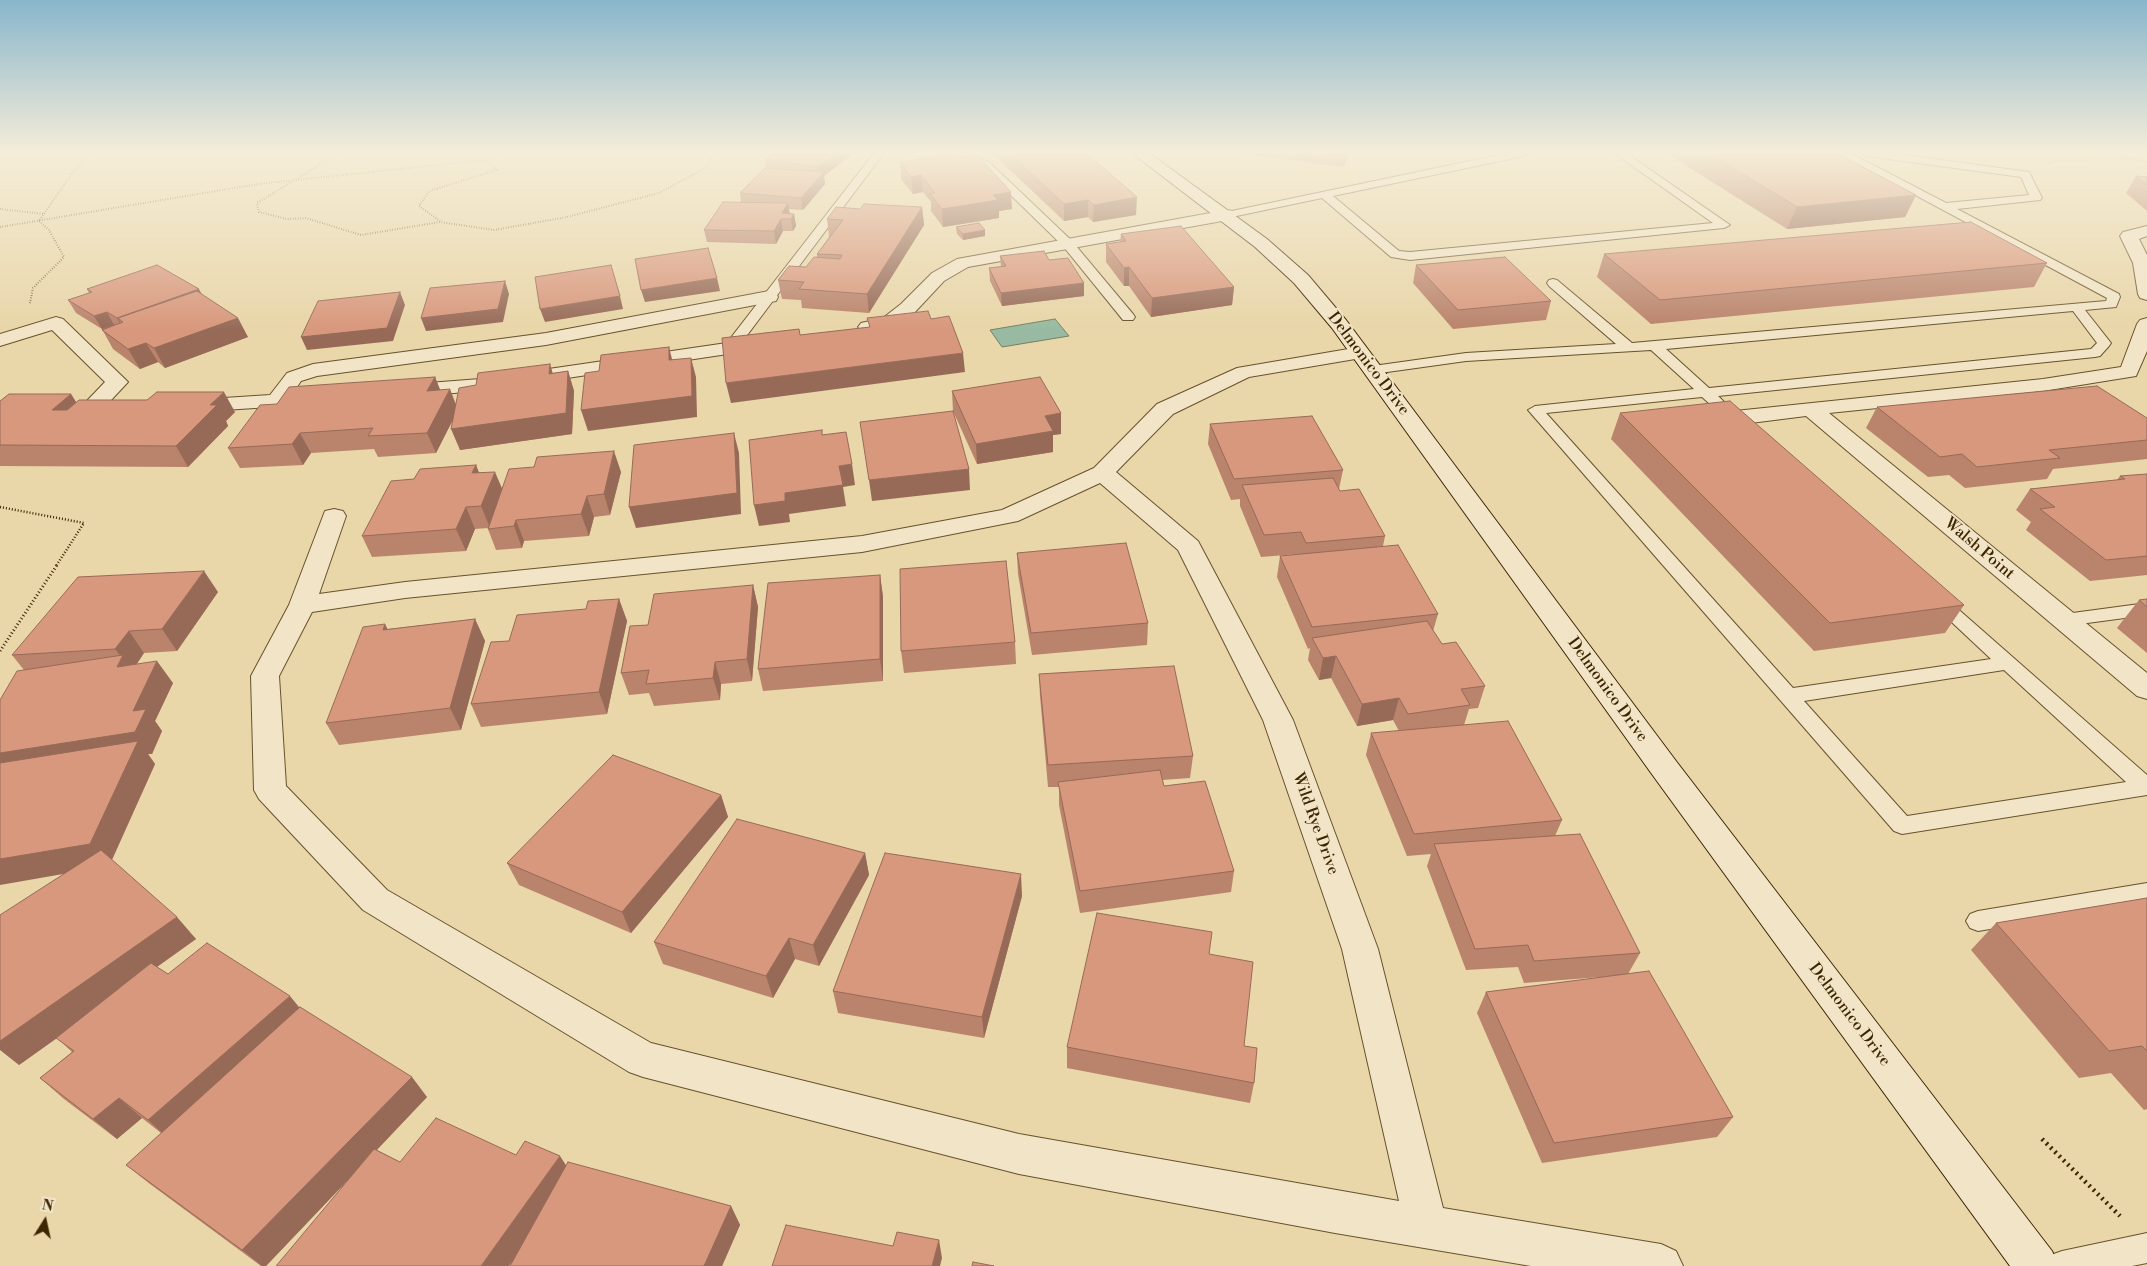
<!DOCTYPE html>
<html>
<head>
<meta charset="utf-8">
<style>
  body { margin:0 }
  #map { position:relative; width:2147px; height:1266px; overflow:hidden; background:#e9d6a9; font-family:"Libre Bodoni",serif }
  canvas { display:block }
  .north { position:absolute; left:20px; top:1196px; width:50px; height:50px; -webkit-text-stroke:4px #f1e4c7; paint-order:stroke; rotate:10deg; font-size:14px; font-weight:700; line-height:20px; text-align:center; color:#3d2602 }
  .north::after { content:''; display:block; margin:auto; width:18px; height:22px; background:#3d2602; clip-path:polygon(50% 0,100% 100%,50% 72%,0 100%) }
</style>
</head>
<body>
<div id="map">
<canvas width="2147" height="1266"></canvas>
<div class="north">N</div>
</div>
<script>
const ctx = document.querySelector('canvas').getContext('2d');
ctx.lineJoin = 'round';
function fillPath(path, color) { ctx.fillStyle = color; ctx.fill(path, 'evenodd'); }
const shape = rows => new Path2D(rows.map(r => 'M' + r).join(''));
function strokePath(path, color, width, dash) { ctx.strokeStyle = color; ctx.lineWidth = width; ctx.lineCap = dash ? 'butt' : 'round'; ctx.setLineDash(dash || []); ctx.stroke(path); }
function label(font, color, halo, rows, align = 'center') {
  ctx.font = font + ' "Libre Bodoni",serif'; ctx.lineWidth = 4; ctx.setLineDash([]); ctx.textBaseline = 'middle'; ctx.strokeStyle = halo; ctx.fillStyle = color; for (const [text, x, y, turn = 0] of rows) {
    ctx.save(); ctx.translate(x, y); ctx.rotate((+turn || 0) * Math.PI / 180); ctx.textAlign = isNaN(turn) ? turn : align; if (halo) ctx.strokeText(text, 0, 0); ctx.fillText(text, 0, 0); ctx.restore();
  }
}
const water = shape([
  [1055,319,1069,336,1002,347,990,330,1055,319]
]);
fillPath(water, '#99baa2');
strokePath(water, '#747f62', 1);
const lane = shape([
  [874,153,884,153,736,350,726,350,724,347,726,344,874,153],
  [939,153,970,153,990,163,1071,240,1133,314,1135,317,1133,320,1123,320,1063,246,982,167,966,159,944,156,939,153],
  [1508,153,1529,153,1524,156,1333,196,1399,251,1410,252,1713,223,1614,153,1626,153,1730,225,1724,228,1410,260,1391,257,1322,198,1227,218,1221,215,1227,212,1508,153],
  [1837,153,1850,153,1946,203,2029,195,2021,177,1866,156,1861,153,1891,153,2029,172,2042,198,2040,200,1957,209,2119,294,2120,297,2116,307,2085,310,2111,343,2109,346,2100,356,2095,357,1718,396,1742,419,1735,423,1730,422,1702,397,1546,413,1793,688,1991,659,1927,599,1930,595,1936,593,1942,595,2147,775,2147,795,1902,834,1894,831,1528,410,1535,406,1694,389,1651,350,1466,361,1373,374,1366,370,1373,366,1466,353,1616,344,1549,286,1547,283,1549,280,1553,279,1557,280,1632,343,2106,301,2107,298,1837,153],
  [2073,311,2097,343,2091,349,1709,388,1666,349,2073,311],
  [2004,670,2126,782,1907,816,1804,701,2004,670],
  [2147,603,2147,615,2065,626,2058,624,2056,620,2058,616,2065,614,2147,603],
  [2147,883,2147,903,1978,931,1970,928,1966,921,1970,914,1978,911,2147,883],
  [2147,1233,2147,1263,2132,1266,2047,1266,2051,1255,2062,1251,2147,1233]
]);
const street = shape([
  [1227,210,1233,211,1235,215,1233,219,968,267,944,281,915,312,896,327,868,333,861,331,858,327,861,323,883,318,901,304,932,273,957,259,1227,210],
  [2147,226,2147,236,2139,239,2147,255,2147,300,2140,298,2138,294,2133,263,2120,236,2123,232,2147,226],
  [769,291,776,293,778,297,776,301,546,345,317,376,301,381,293,393,317,392,325,393,328,398,325,403,317,404,193,412,185,411,182,406,185,401,193,400,270,395,287,373,313,364,546,333,769,291],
  [56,317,63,319,128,382,100,412,92,414,84,412,81,407,105,382,52,330,0,346,0,334,56,317],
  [2147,318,2147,351,2136,376,2043,391,1829,413,2147,673,2147,699,2137,696,1806,416,1735,425,1727,423,1724,418,1727,413,1735,411,2043,379,2121,367,2137,324,2140,320,2147,318],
  [761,338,768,340,771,344,768,348,480,391,402,397,394,396,391,391,394,386,402,385,480,379,761,338],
  [1360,347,1367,349,1370,353,1367,357,1249,377,1173,414,1116,472,1198,541,1293,720,1378,949,1443,1208,1661,1244,1676,1251,1683,1266,1531,1266,1335,1233,1019,1174,643,1077,629,1072,363,910,259,799,254,790,251,676,289,605,325,511,334,509,343,511,346,516,319,594,405,582,862,536,1002,510,1094,468,1157,404,1237,368,1360,347],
  [1100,483,1178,550,1263,720,1342,949,1399,1201,1019,1134,651,1043,387,890,286,786,279,676,312,612,405,598,862,552,1018,521,1100,483]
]);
const secondary = shape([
  [1132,153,1149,153,1267,239,1308,275,1346,320,1676,761,2052,1251,2059,1266,2010,1266,1654,777,1332,328,1294,283,1255,247,1132,153]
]);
strokePath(lane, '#68522c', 2);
strokePath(street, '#68522c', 2);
strokePath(secondary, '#3d2602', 2);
strokePath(shape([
  [339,153,257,203,259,212,287,219,306,218,361,235,440,222,494,230,567,217,659,193,707,167,713,153],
  [2132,159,2147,162],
  [2048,163,2059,160,2132,159,2112,153],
  [0,209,44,214],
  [440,221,419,206,429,191,497,170,485,160],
  [0,227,258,184,485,160,499,153],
  [30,303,33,288,64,257,49,230,39,221,71,175,90,153]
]), '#3d2602', 2, [0.5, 2]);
strokePath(shape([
  [0,507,84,523,56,566]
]), '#3d2602', 2.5, [1, 2]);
strokePath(shape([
  [0,651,57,565]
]), '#3d2602', 3, [1, 2.5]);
strokePath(shape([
  [2042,1139,2120,1216]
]), '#3d2602', 4.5, [2, 4]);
fillPath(lane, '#f1e4c7');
fillPath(street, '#f1e4c7');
fillPath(secondary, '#f1e4c7');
fillPath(shape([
  [992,153,1086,153,1136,215,1093,222,1088,217,1064,221],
  [1237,153,1349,153,1343,167],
  [1666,153,1836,153,1916,195,1905,217,1787,229],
  [850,156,824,176,825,184,803,210,789,209,789,213,794,214,796,226,793,231,783,231,776,244,707,242,704,230,741,202,740,193,766,168,765,159],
  [900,162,1012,209,999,211,999,218,943,227,931,211,931,202,923,192,913,194,901,179],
  [2136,176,2147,177,2147,211,2126,193],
  [922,207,924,225,869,313,802,308,801,300,782,299,778,280,806,267,817,257,817,254,829,237,827,219,860,209],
  [956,227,985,236,963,240,957,234],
  [1121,234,1234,287,1232,305,1151,317,1129,286,1124,286,1106,262,1106,244,1120,242],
  [1604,254,2047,263,2034,287,1651,324,1597,277],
  [1000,256,1049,260,1084,283,1084,296,1002,306,990,281,989,268,1001,267],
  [1416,265,1551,301,1546,320,1453,329,1413,283],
  [87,289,202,295,248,337,165,368,158,362,140,369,113,349,102,329,76,313,68,300,89,293],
  [568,371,574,391,572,434,460,450,453,419,436,453,378,457,374,449,311,453,303,465,240,468,228,448,277,404,435,377,440,390,456,404,553,373],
  [952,391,1061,413,1061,434,1053,435,1053,452,977,464,953,411],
  [71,394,76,402,235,412,226,421,228,426,188,467,0,466,0,401],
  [1877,407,2147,418,2147,459,2053,469,2047,479,1965,488,1949,475,1928,477,1866,428],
  [1620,413,1964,605,1945,633,1814,651,1611,439],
  [1210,424,1343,470,1339,489,1340,491,1385,536,1383,546,1438,614,1433,631,1442,644,1485,686,1478,708,1469,709,1464,725,1562,820,1555,836,1640,953,1628,974,1733,1117,1717,1137,1542,1163,1477,1013,1486,992,1613,976,1524,983,1518,967,1466,970,1427,866,1431,854,1407,856,1366,755,1371,733,1399,731,1393,720,1357,726,1331,678,1319,680,1308,660,1310,648,1308,649,1277,577,1280,556,1298,554,1261,557,1240,506,1240,499,1231,500,1208,444],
  [476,465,479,473,502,488,621,472,610,515,594,517,589,536,524,541,522,548,496,550,488,529,488,528,475,529,466,551,372,557,362,536,414,479],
  [2147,474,2147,575,2090,581,2026,530,2031,522,2016,510,2030,489,2117,480,2120,476],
  [1017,553,1148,623,1147,645,1032,655,1018,574],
  [880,575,883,597,883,681,763,691,758,669],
  [753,585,758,607,752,681,721,684,720,700,654,706,649,693,629,695,621,673,648,625],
  [218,592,177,651,144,653,137,664,173,683,155,721,162,731,152,754,148,754,155,764,112,860,196,939,157,967,168,974,299,1008,427,1097,377,1150,400,1162,516,1155,566,1166,731,1206,740,1225,722,1266,510,1266,512,1262,348,1180,266,1266,261,1266,150,1184,126,1165,161,1133,142,1118,117,1139,64,1099,40,1078,72,1052,57,1038,19,1065,64,874,24,670,12,655],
  [619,599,627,621,607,714,481,727,471,704,509,641],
  [2147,599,2147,653,2117,628,2139,600],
  [475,619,485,641,461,730,339,745,326,723,388,629],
  [1015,642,1016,664,904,673,901,651],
  [1039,674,1193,756,1190,778,1162,780,1164,786,1234,871,1231,892,1080,913,1059,805,1059,787,1048,787,1040,696],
  [721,795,728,817,631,933,519,885,507,863],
  [865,853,869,875,819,966,795,959,773,998,663,964,654,942],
  [1022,896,984,1038,838,1013,833,991],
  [2147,898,2147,1109,2144,1110,2111,1073,2079,1078,1971,950,1996,923],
  [1209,954,1244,1046,1254,1083,1250,1103,1067,1068,1067,1047]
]), '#ba836c');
fillPath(shape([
  [838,153,850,153,850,156,824,176,825,184,803,210,801,198,820,177,818,167],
  [1348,153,1349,153,1349,155,1343,167,1344,161],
  [921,175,923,192,913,194,911,177],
  [1011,192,1012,209,999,211,999,218,943,227,942,209,993,195],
  [1916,195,1905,217,1787,229,1797,207],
  [1137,197,1136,215,1093,222,1094,205],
  [1088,200,1088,217,1064,221,1064,204],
  [788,203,790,215,782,213],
  [922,207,924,225,869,313,867,294],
  [794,214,796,226,793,231,791,219],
  [781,219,783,231,776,244,774,231],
  [985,230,985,236,963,240,963,234],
  [1129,267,1129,286,1124,286,1124,268],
  [717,278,720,291,645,302,641,290],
  [505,281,509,294,503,322,426,331,421,318],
  [1084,283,1084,296,1002,306,1001,293],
  [1234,287,1232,305,1151,317,1152,298],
  [199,289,206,302,118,318,125,331,124,331,117,318],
  [400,292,405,305,393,341,307,350,301,337],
  [620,296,623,309,545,322,540,309],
  [107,312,114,325,102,329,94,316],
  [238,318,248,337,165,368,154,348],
  [146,343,158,362,140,369,128,349],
  [669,347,674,367,669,360],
  [963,353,965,372,731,403,726,383],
  [691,358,696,377,697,417,588,431,581,410],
  [550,364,556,384,549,374],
  [568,371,574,391,572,434,460,450,451,429],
  [435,377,443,397,427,391],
  [450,389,458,410,436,453,427,433],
  [224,392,235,412,226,421,228,426,188,467,176,446,210,405],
  [71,394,84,415,52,410],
  [1061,413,1061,434,1053,435,1053,452,977,464,976,444,1045,416],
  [300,433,311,453,303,465,292,444],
  [734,433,739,453,741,514,636,528,629,507],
  [614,451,621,472,610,515,604,494],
  [852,464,855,485,843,487,846,506,789,514,790,522,759,526,754,505,839,466],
  [476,465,484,486,472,473],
  [969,469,970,490,872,501,869,480],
  [495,472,504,493,490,528,481,506],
  [587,496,594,517,589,536,581,514],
  [466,507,475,529,466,551,456,529],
  [516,520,524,541,522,548,514,526],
  [204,571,218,592,177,651,162,629],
  [880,575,883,597,883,681,880,659],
  [753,585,758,607,752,681,747,659],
  [619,599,627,621,607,714,599,692],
  [475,619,485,641,461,730,450,708],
  [385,624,396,646,383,630],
  [129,631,144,653,133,669,117,667,122,658,115,649],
  [1336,656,1331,678,1319,680,1323,658],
  [157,661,173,683,155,721,162,731,152,754,148,754,155,764,109,866,0,885,0,753,133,711],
  [715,662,721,684,720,700,713,678],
  [1399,698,1393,720,1357,726,1362,704],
  [721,795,728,817,631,933,622,912],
  [865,853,869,875,819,966,813,945],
  [1021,874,1022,896,984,1038,982,1017],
  [177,917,196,939,19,1065,0,1050,0,1041],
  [789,938,795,959,773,998,766,976],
  [290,996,307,1017,170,1140,148,1120],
  [412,1077,427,1097,266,1266,262,1266,242,1250],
  [119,1098,142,1118,117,1139,93,1119],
  [560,1156,573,1176,509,1266,481,1266],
  [731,1206,740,1225,722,1266,704,1266],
  [939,1240,942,1258,940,1266,932,1266]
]), '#976a58');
const building = shape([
  [774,153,838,153,818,167,765,159,774,153],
  [1009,153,1086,153,1137,197,1094,205,1088,200,1064,204,1009,153],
  [1282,153,1348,153,1344,161,1282,153],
  [1708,153,1836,153,1916,195,1797,207,1708,153],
  [952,155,956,158,977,155,1011,192,993,195,998,200,942,209,930,194,935,193,921,175,911,177,900,162,952,155],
  [765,168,824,172,801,198,740,193,765,168],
  [2136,176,2147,177,2147,185,2136,176],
  [723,202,788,203,782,213,794,214,791,219,781,219,774,231,704,230,723,202],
  [864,204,922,207,867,294,799,289,804,282,778,280,789,266,806,267,814,257,840,259,842,255,817,254,843,220,827,219,836,207,860,209,864,204],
  [1971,222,2047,263,1660,300,1604,254,1971,222],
  [979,223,985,230,963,234,956,227,979,223],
  [1181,226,1234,287,1152,298,1129,267,1124,268,1106,244,1126,241,1121,234,1181,226],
  [708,248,717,278,641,290,635,259,708,248],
  [1044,251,1049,260,1068,258,1084,283,1001,293,989,268,1006,266,1000,256,1044,251],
  [1505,257,1551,301,1458,310,1416,265,1505,257],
  [157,265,199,289,117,318,107,312,94,316,68,300,92,292,87,289,157,265],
  [611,265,620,296,540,309,535,277,611,265],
  [505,281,498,309,421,318,430,288,505,281],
  [197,291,238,318,154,348,146,343,128,349,102,330,123,322,118,318,197,291],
  [400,292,387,328,301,337,318,301,400,292],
  [928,311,931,319,949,316,963,353,726,383,722,338,799,329,800,335,870,327,867,318,928,311],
  [669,347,669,360,691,358,692,396,581,410,585,373,599,371,601,355,669,347],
  [550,364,549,374,568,371,566,413,451,429,459,388,476,385,478,373,550,364],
  [435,377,427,391,450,389,427,433,368,436,373,428,300,433,292,444,228,448,260,405,277,404,289,387,435,377],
  [1040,377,1061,413,1045,416,1053,431,976,444,952,391,1040,377],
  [2097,386,2147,418,2147,440,2049,450,2060,458,1977,467,1962,454,1940,457,1877,407,2097,386],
  [157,392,224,392,210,405,217,405,176,446,0,445,0,401,9,394,71,394,52,410,67,410,79,400,147,400,157,392],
  [1730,401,1964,605,1830,623,1620,413,1730,401],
  [953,411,969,469,869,480,860,422,953,411],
  [1312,416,1343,470,1234,479,1210,424,1312,416],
  [822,430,822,435,846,432,852,464,839,466,843,485,785,493,785,501,754,505,749,440,822,430],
  [734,433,737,493,629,507,634,445,734,433],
  [614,451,604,494,587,496,581,514,516,520,514,526,488,529,509,469,534,467,537,457,614,451],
  [476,465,472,473,495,472,481,506,466,507,456,529,362,536,391,481,414,479,420,469,476,465],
  [2147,474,2147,556,2106,560,2040,509,2055,507,2030,489,2125,479,2120,476,2147,474],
  [1333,478,1340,491,1359,489,1385,536,1306,543,1301,532,1264,535,1242,485,1333,478],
  [1126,543,1148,623,1031,633,1017,553,1126,543],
  [1398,545,1438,614,1312,627,1280,556,1398,545],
  [1006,561,1015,642,901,651,900,569,1006,561],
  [204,571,162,629,129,631,115,649,12,655,78,577,204,571],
  [880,575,880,659,758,669,768,583,880,575],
  [753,585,747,659,715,662,713,678,646,684,649,670,621,673,630,626,648,625,654,594,753,585],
  [619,599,599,692,471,704,491,642,509,641,517,615,586,609,588,601,619,599],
  [2147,599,2147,607,2139,600,2147,599],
  [475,619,450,708,326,723,363,627,385,624,383,630,475,619],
  [1427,621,1442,644,1456,642,1485,686,1461,689,1470,705,1408,714,1399,698,1362,704,1336,656,1323,658,1312,638,1427,621],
  [123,655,117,667,157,661,133,711,146,709,135,732,0,753,0,700,17,671,123,655],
  [1174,666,1193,756,1048,765,1039,674,1174,666],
  [1508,721,1562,820,1414,834,1371,733,1508,721],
  [138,741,90,844,0,859,0,763,138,741],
  [613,755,721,795,622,912,507,863,613,755],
  [1160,770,1164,786,1205,781,1234,871,1080,891,1058,782,1160,770],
  [737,819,865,853,813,945,789,938,766,976,654,942,737,819],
  [1580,834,1640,953,1534,961,1528,945,1475,949,1434,844,1580,834],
  [101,850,177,917,0,1041,0,915,101,850],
  [885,853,1021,874,982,1017,833,991,885,853],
  [2147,898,2147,1051,2142,1046,2109,1051,1996,923,2147,898],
  [1097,913,1212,932,1209,954,1253,962,1244,1046,1257,1048,1254,1083,1067,1047,1097,913],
  [207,943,290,996,148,1120,119,1098,93,1119,40,1078,74,1051,56,1038,151,963,168,974,207,943],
  [1649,971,1733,1117,1554,1143,1486,992,1649,971],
  [300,1007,412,1077,242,1250,126,1165,300,1007],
  [436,1118,516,1155,525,1141,560,1156,481,1266,276,1266,374,1149,400,1162,436,1118],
  [568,1162,731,1206,704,1266,510,1266,568,1162],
  [786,1225,893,1246,897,1232,939,1240,932,1266,772,1266,786,1225],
  [973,1262,994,1266,972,1266,973,1262]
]);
fillPath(building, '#d8987d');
strokePath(building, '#976a58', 1);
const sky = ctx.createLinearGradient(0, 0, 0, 330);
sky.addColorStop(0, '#88b6cc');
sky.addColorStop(0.46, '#f5edd8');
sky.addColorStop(1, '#f5edd800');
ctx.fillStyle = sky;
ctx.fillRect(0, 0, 2147, 330);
label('16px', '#3d2602', '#f1e4c7', [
  ["Delmonico Drive",1368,364,53],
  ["Walsh Point",1979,549,40],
  ["Delmonico Drive",1607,690,54],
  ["Wild Rye Drive",1315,824,70],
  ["Delmonico Drive",1849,1015,53]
]);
</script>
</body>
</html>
